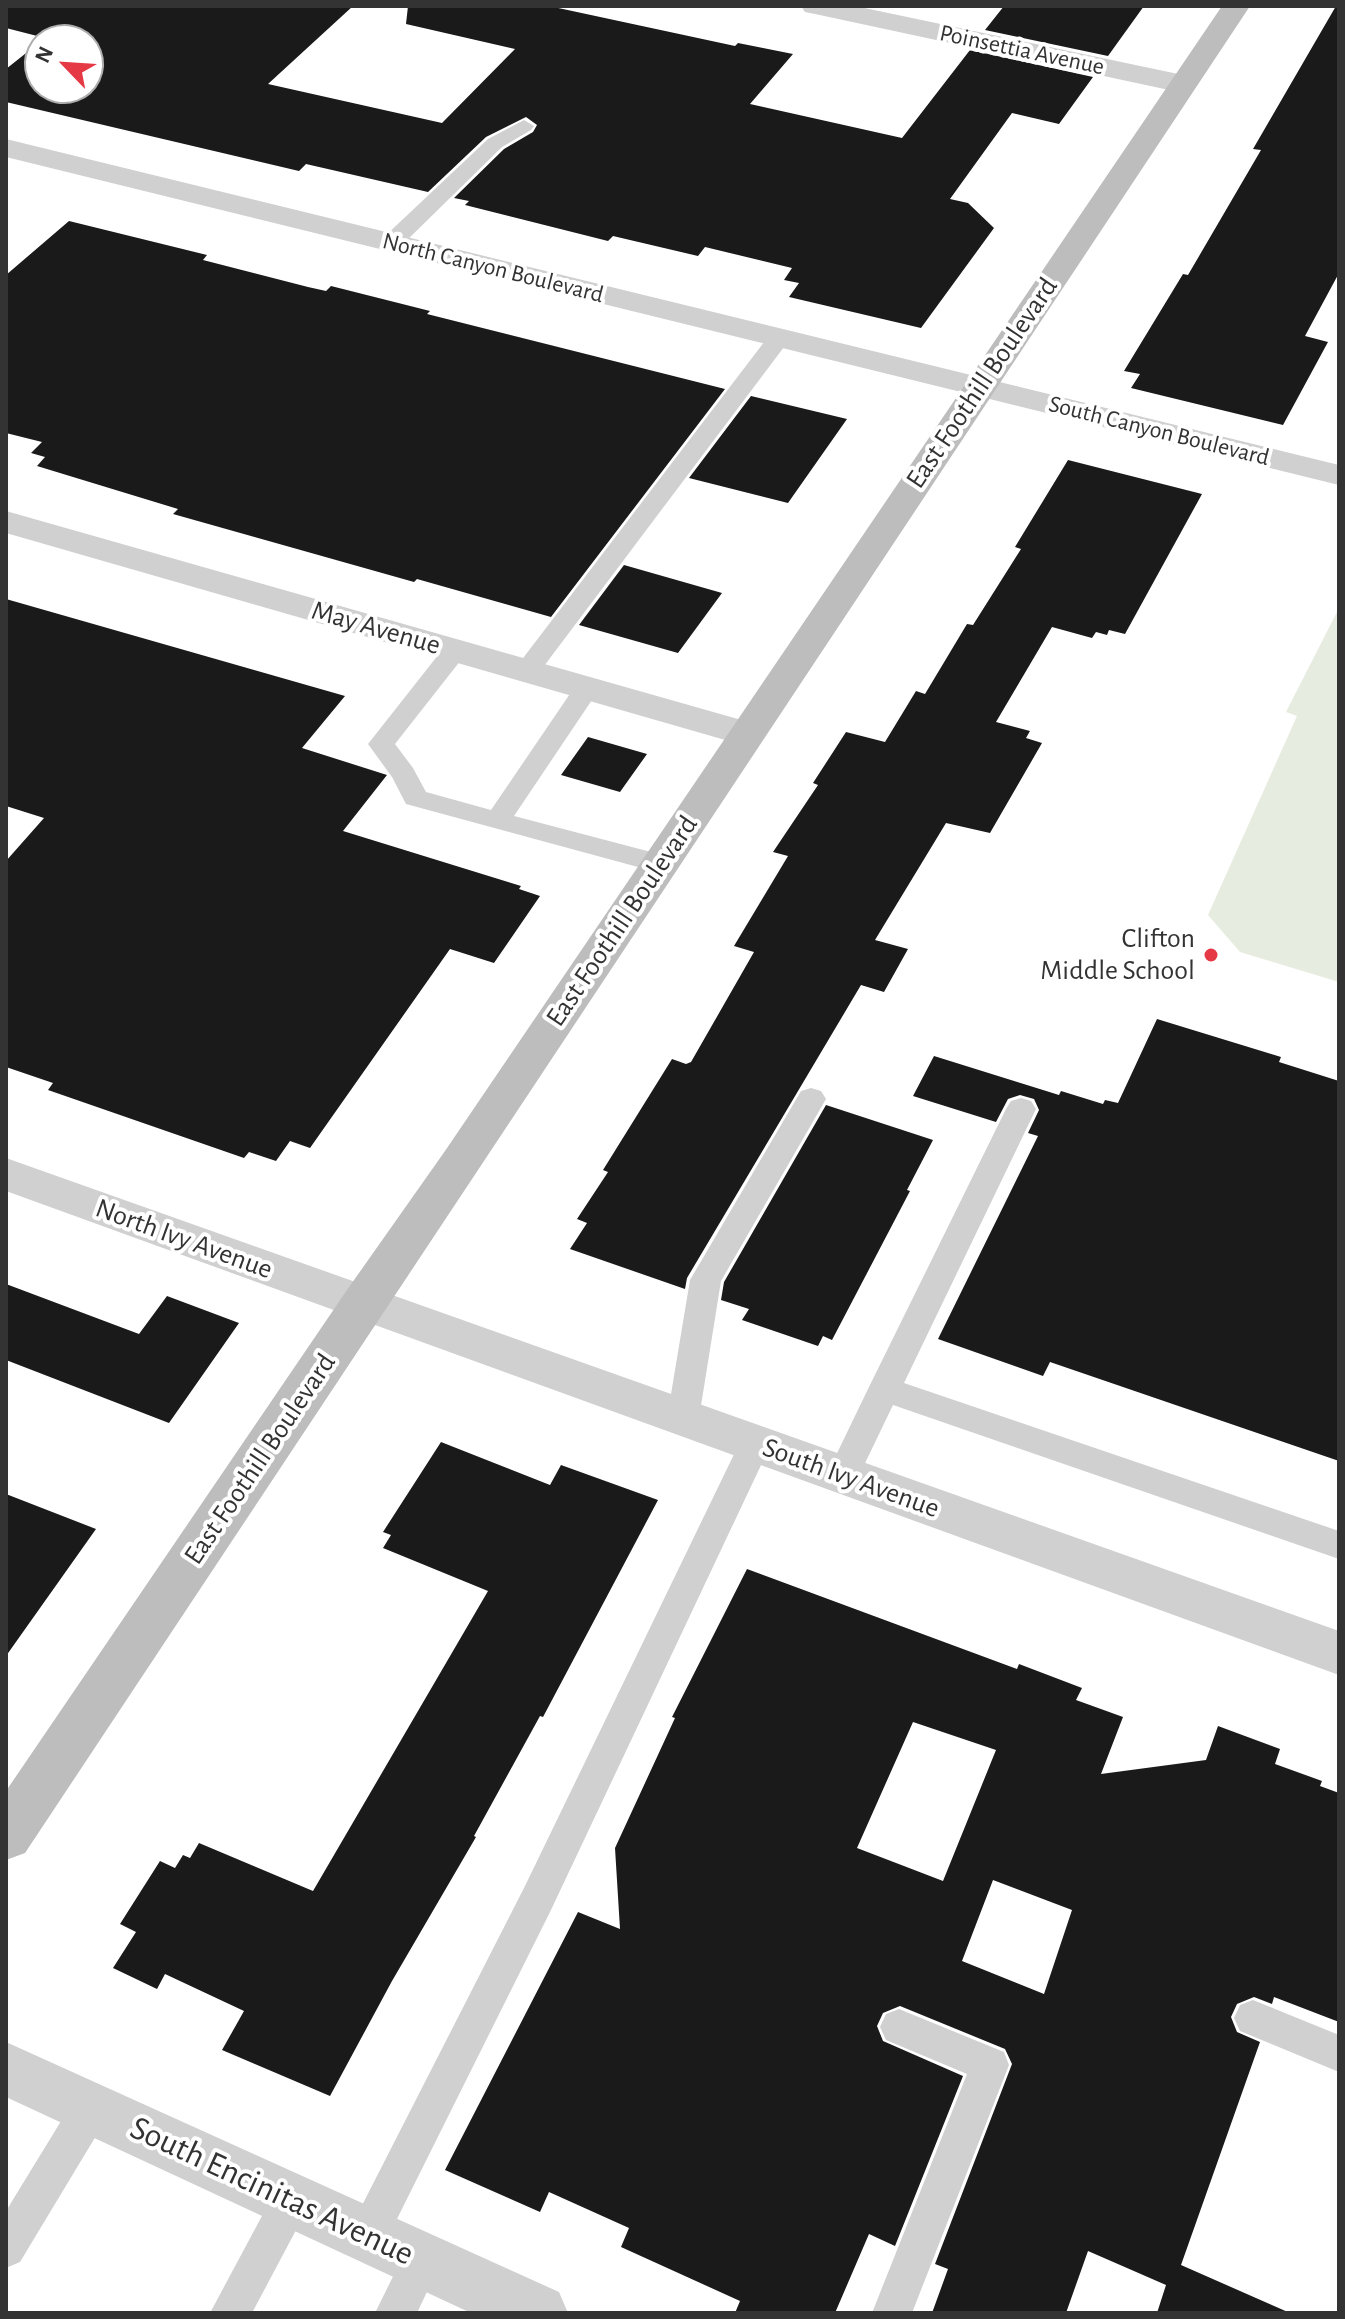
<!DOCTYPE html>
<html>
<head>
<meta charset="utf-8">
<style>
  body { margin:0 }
  #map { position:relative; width:1345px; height:2319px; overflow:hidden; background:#fff; font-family:"Alegreya Sans",sans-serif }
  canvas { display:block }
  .frame { position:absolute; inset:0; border:8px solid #333; pointer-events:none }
  .north { position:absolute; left:24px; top:24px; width:80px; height:80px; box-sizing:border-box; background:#fff; border:2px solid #adadad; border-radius:50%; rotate:295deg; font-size:22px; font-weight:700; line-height:32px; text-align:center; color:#333 }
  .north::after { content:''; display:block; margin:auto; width:28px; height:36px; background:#e63946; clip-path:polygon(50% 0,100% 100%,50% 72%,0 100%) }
</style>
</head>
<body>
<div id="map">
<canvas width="1345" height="2319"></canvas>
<div class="frame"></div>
<div class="north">N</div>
</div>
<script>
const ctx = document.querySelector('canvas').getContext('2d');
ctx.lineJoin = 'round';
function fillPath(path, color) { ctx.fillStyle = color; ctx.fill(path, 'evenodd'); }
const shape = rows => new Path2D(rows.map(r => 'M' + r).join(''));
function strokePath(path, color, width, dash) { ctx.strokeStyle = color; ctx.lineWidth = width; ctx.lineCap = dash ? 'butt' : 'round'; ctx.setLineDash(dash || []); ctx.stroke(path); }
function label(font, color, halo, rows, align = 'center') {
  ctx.font = font + ' "Alegreya Sans",sans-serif'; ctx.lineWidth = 8; ctx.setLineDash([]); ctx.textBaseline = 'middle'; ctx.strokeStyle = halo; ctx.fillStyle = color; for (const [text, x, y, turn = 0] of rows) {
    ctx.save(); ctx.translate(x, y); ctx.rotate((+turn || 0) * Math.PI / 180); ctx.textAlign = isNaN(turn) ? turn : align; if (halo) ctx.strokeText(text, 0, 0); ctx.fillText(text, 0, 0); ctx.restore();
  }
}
fillPath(shape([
  [1339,608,1339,982,1240,952,1208,915,1297,716,1286,712]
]), '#e6ecdf');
fillPath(shape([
  [6,6,353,6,268,84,442,123,515,49,406,24,408,6,549,6,735,46,738,43,793,54,750,104,902,138,970,50,1093,77,1059,124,1012,113,950,199,968,203,994,228,921,328,789,297,799,283,784,280,792,268,705,247,698,256,613,236,608,241,465,205,469,201,454,198,504,149,533,132,537,125,526,117,486,137,428,192,306,164,299,171,6,102,6,69,40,42,40,88,88,88,88,40,42,40,45,38,6,28],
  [1004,6,1144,6,1108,56,985,30],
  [1336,6,1339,6,1339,273,1305,336,1328,342,1283,425,1131,388,1140,374,1124,371,1183,274,1188,275,1261,150,1253,149],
  [69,221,207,255,203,260,308,287,326,291,331,286,430,311,427,314,725,389,551,617,417,579,414,582,173,514,178,509,37,466,45,457,31,453,42,442,6,433,6,275],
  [751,396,847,419,788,503,689,478],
  [1068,460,1202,494,1125,634,1109,630,1107,635,1096,632,1092,638,1052,627,996,722,1030,731,1026,738,1042,743,990,833,946,823,875,940,908,949,884,992,861,985,687,1278,685,1289,570,1249,587,1223,577,1219,608,1172,603,1170,672,1059,686,1064,691,1062,754,952,734,946,788,856,773,852,818,785,813,783,846,732,885,742,916,691,925,694,967,624,973,625,1021,549,1015,547],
  [624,565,722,593,678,653,579,625],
  [6,599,345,696,302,748,387,775,343,831,521,886,519,889,540,896,494,963,450,949,310,1148,290,1141,276,1161,249,1152,244,1158,48,1090,53,1083,6,1067,6,861,44,818,6,806],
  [588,737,647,754,620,792,561,775],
  [1157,1019,1281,1057,1279,1062,1339,1081,1339,1461,1050,1362,1043,1376,938,1339,1038,1136,1028,1133,1039,1110,1034,1099,1020,1095,1008,1099,996,1122,913,1096,934,1056,1059,1095,1061,1091,1103,1104,1105,1100,1118,1103],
  [826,1105,933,1140,907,1190,910,1191,832,1340,823,1336,818,1346,742,1320,749,1309,721,1300,724,1282],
  [6,1284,139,1334,167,1296,239,1323,169,1423,6,1360],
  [441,1442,550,1485,561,1465,658,1500,543,1717,540,1716,474,1836,476,1837,392,1981,330,2096,222,2050,244,2011,165,1974,157,1989,113,1968,136,1932,120,1924,160,1861,175,1868,183,1855,190,1858,199,1843,313,1891,488,1591,383,1548,391,1535,383,1532],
  [6,1494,96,1529,6,1656],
  [747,1569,1017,1669,1019,1664,1082,1688,1076,1700,1123,1717,1101,1774,1206,1760,1218,1726,1280,1749,1275,1764,1322,1781,1320,1786,1339,1793,1339,2022,1274,1997,1272,2004,1254,1997,1237,2004,1231,2017,1237,2032,1260,2042,1181,2265,1290,2313,1157,2313,1166,2285,1088,2251,1066,2313,932,2313,948,2269,935,2264,1012,2064,1005,2049,900,2006,883,2013,877,2026,883,2041,963,2076,895,2246,869,2234,835,2313,735,2313,740,2301,621,2247,629,2228,549,2192,540,2212,445,2170,578,1912,620,1929,615,1848,675,1718,672,1717],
  [913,1722,996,1750,943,1881,857,1848],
  [993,1880,1072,1910,1044,1994,962,1961]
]), '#1a1a1a');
fillPath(shape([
  [524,120,534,126,531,130,502,147,399,248,383,248,380,243,383,238,488,139,524,120],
  [779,331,787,333,790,338,787,343,535,678,517,678,513,672,517,666,771,333,779,331],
  [455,643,464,645,468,651,395,744,413,768,426,792,491,810,578,682,596,682,600,688,514,816,670,857,674,864,670,871,660,873,406,804,392,777,368,744,446,645,455,643],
  [811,1088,821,1091,826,1099,721,1281,699,1418,694,1427,683,1431,672,1427,667,1418,690,1280,801,1091,811,1088],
  [1021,1098,1031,1101,1036,1109,904,1383,1339,1531,1339,1559,893,1405,854,1486,842,1489,830,1486,826,1476,868,1389,1006,1109,1011,1101,1021,1098],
  [755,1431,767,1435,771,1444,550,1912,382,2249,368,2255,354,2249,348,2235,354,2221,524,1888,739,1444,743,1435,755,1431],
  [1253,2000,1339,2035,1339,2072,1240,2031,1234,2018,1240,2005,1253,2000],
  [899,2009,1004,2052,1009,2065,912,2313,872,2313,967,2074,886,2040,880,2027,886,2014,899,2009],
  [91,2089,105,2095,110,2108,105,2121,20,2262,6,2268,6,2211,77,2095,91,2089],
  [292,2180,306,2186,312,2200,252,2313,210,2313,278,2186,292,2180],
  [422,2240,436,2246,442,2260,417,2313,375,2313,408,2246,422,2240]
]), '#d0d0d0');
fillPath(shape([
  [801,6,855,6,1183,75,1193,78,1198,84,1193,90,1183,93,815,14,805,12,801,6],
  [6,139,1339,465,1339,485,6,157,6,139],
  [6,511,759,725,765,734,759,743,746,746,6,533,6,511],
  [6,1158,1339,1631,1339,1675,6,1191,6,1158],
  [6,2042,559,2292,568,2313,471,2313,6,2097,6,2042]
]), '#d0d0d0');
fillPath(shape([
  [1222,6,1250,6,25,1853,6,1860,6,1791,347,1290,445,1151,1222,6]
]), '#bdbdbd');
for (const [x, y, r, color] of [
  [1211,955,8,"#e63946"]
]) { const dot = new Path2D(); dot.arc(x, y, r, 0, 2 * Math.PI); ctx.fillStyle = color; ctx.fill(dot); strokePath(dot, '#fff', 3); }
label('24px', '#333', '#fff', [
  ["Poinsettia Avenue",1022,50,12],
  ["North Canyon Boulevard",493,268,14],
  ["South Canyon Boulevard",1159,431,14]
]);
label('28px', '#333', '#fff', [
  ["East Foothill Boulevard",982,383,-56],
  ["May Avenue",376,628,16],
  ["East Foothill Boulevard",622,921,-56],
  ["North Ivy Avenue",184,1239,20],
  ["East Foothill Boulevard",260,1459,-56],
  ["South Ivy Avenue",851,1478,20]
]);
label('28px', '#333', '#fff', [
  ["Clifton",1195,939],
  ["Middle School",1195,971]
], 'right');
label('34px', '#333', '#fff', [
  ["South Encinitas Avenue",272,2191,25]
]);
</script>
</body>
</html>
